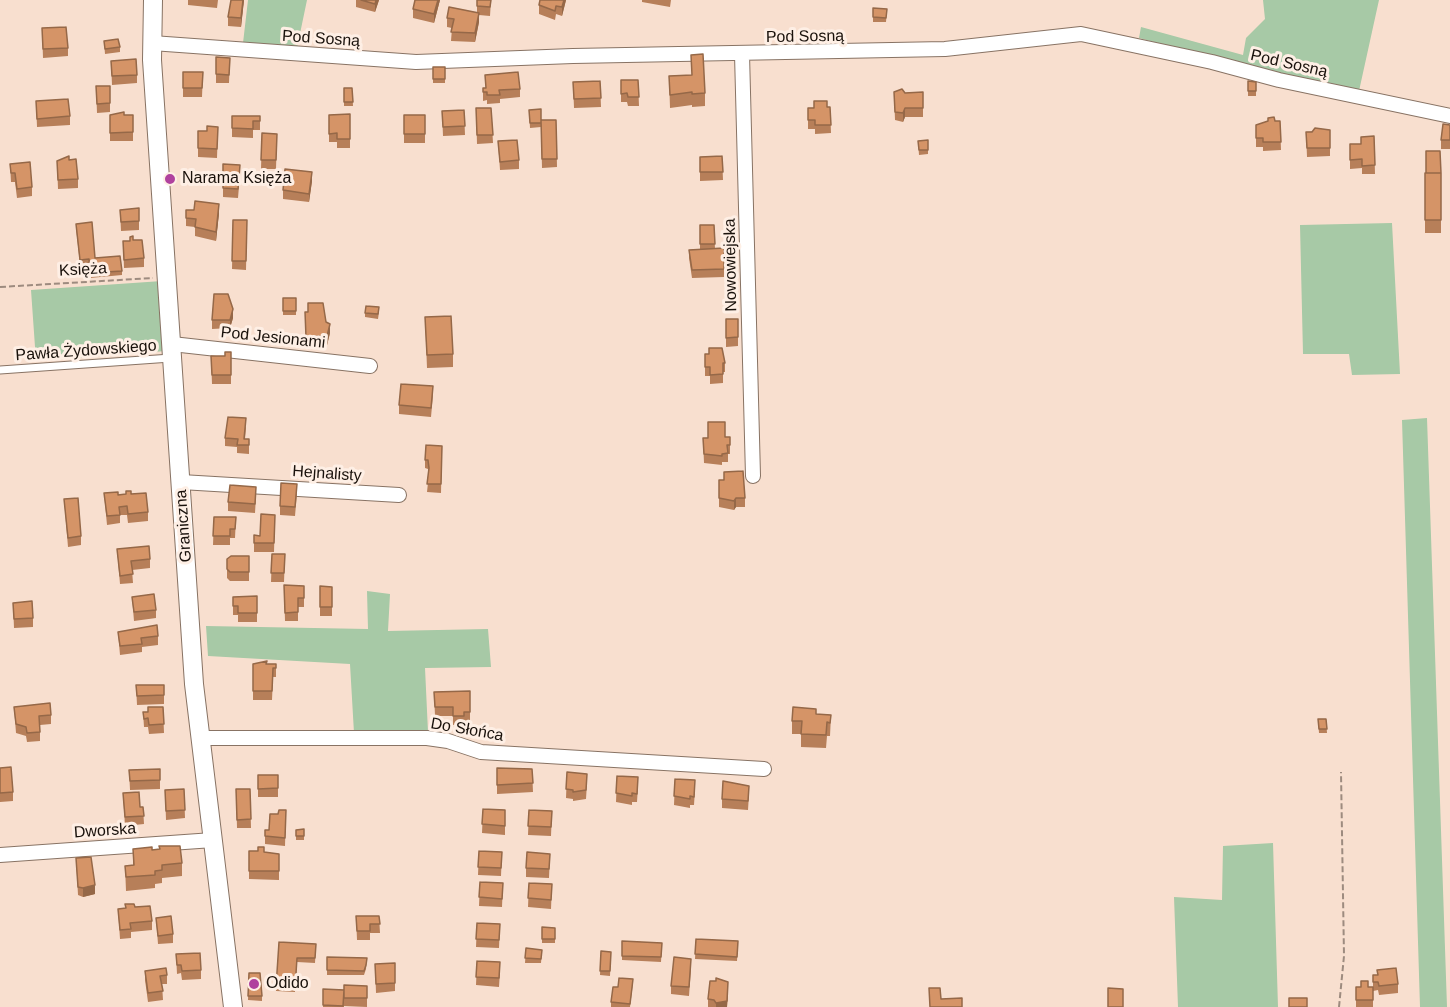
<!DOCTYPE html>
<html>
<head>
<meta charset="utf-8">
<style>
  body { margin:0 }
  canvas { display:block; background:#f8dfcf }
</style>
</head>
<body>
<canvas width="1450" height="1007"></canvas>
<script>
const ctx = document.querySelector('canvas').getContext('2d');
ctx.lineJoin = 'round';
function fillPath(path, color) { ctx.fillStyle = color; ctx.fill(path, 'evenodd'); }
const shape = rows => new Path2D(rows.map(r => 'M' + r).join(''));
function strokePath(path, color, width, dash) { ctx.strokeStyle = color; ctx.lineWidth = width; ctx.lineCap = dash ? 'butt' : 'round'; ctx.setLineDash(dash || []); ctx.stroke(path); }
function label(font, color, halo, rows, align = 'center') {
  ctx.font = font + ' Arial,sans-serif'; ctx.lineWidth = 6; ctx.setLineDash([]); ctx.textBaseline = 'middle'; ctx.strokeStyle = halo; ctx.fillStyle = color; for (const [text, x, y, turn = 0] of rows) {
    ctx.save(); ctx.translate(x, y); ctx.rotate((+turn || 0) * Math.PI / 180); ctx.textAlign = isNaN(turn) ? turn : align; if (halo) ctx.strokeText(text, 0, 0); ctx.fillText(text, 0, 0); ctx.restore();
  }
}
fillPath(shape([
  [248,0,307,0,297,48,243,43],
  [1263,0,1379,0,1359,91,1262,70,1139,38,1141,27,1243,55,1246,38,1265,19],
  [1392,223,1400,374,1352,375,1349,354,1303,354,1300,225],
  [162,281,166,351,36,361,31,290],
  [1427,418,1447,1007,1420,1007,1402,420],
  [367,591,390,594,388,631,488,629,491,667,425,668,428,732,354,733,350,664,208,656,206,626,368,629],
  [1273,843,1278,1007,1178,1007,1174,897,1222,900,1223,846]
]), '#a7c9a6');
const lane = shape([
  [0,370,171,358]
]);
const street = shape([
  [152,43,416,62,573,56,945,49,1081,34,1212,62,1279,80,1450,116],
  [742,54,753,476],
  [172,344,370,366],
  [181,482,399,495],
  [200,738,427,738,448,741,481,752,764,769],
  [0,855,213,840]
]);
const secondary = shape([
  [153,0,152,60,194,684,233,1007]
]);
strokePath(lane, '#887364', 9);
strokePath(street, '#887364', 16);
strokePath(secondary, '#887364', 20);
strokePath(shape([
  [0,287,153,278],
  [1339,1007,1344,956,1341,772]
]), '#9d8b7f', 2, [6, 3]);
strokePath(lane, '#fff', 7);
strokePath(street, '#fff', 14);
strokePath(secondary, '#fff', 18);
fillPath(shape([
  [188,0,218,0,217,8,188,5],
  [244,0,241,27,228,26,228,17],
  [356,0,379,0,375,12,356,7],
  [415,0,440,0,434,23,413,18,413,9],
  [491,0,490,16,479,15,479,22,475,42,451,41,452,28,447,27,447,18,477,13,477,6],
  [540,0,566,0,562,16,556,14,555,20,539,14,539,5],
  [642,0,671,0,670,7,642,2],
  [873,8,887,9,886,22,873,22],
  [42,28,68,48,68,56,43,58],
  [104,41,120,47,120,52,105,54],
  [691,55,705,93,705,106,692,107,692,105,670,108,669,76,692,75],
  [230,58,229,83,216,83,216,74],
  [111,61,137,75,137,83,112,85],
  [433,67,445,67,445,83,433,83],
  [183,72,203,72,202,97,183,97],
  [485,75,520,89,520,97,500,99,500,103,487,104,487,100,483,101,483,88,486,88],
  [621,80,638,80,639,106,628,106,627,102,621,102],
  [600,81,601,107,574,108,573,82],
  [1248,81,1256,82,1256,96,1248,96],
  [96,86,110,86,110,112,97,113],
  [344,88,352,88,353,106,344,106],
  [894,92,905,93,923,92,923,117,905,117,903,122,895,120],
  [36,101,70,116,70,125,37,127],
  [830,107,831,133,815,134,815,129,808,129,808,108],
  [476,108,491,108,493,143,477,144],
  [464,110,465,135,443,136,442,111],
  [529,110,542,120,556,120,557,167,542,168,541,127,530,128],
  [350,114,350,148,337,148,337,142,329,142,329,115],
  [110,115,124,115,133,132,133,141,110,141],
  [404,115,425,115,425,143,404,143],
  [260,116,260,130,253,130,253,138,232,137,232,128],
  [1275,121,1280,121,1281,150,1263,151,1263,147,1256,147,1256,125],
  [1450,125,1450,149,1441,149,1441,140],
  [218,127,217,158,198,157,198,131,207,131],
  [1330,130,1330,156,1307,157,1306,132],
  [262,133,277,134,276,169,261,169],
  [1374,136,1375,174,1362,174,1362,168,1350,169,1350,144,1361,144],
  [928,140,928,154,919,155,918,141],
  [498,141,519,160,519,169,500,170],
  [722,156,723,180,700,181,700,157],
  [69,160,78,179,78,188,58,189,57,161],
  [10,164,32,187,32,196,17,198,15,182,11,182],
  [223,164,240,174,238,198,223,197],
  [1425,173,1441,173,1441,233,1425,233],
  [312,181,309,202,283,199,283,190],
  [120,210,139,221,139,230,121,231],
  [219,213,216,241,195,236,195,227,186,226,186,218],
  [233,220,247,220,246,270,232,269],
  [700,225,714,225,715,249,724,248,724,277,692,278,689,258,689,250,700,249],
  [76,228,95,258,122,271,122,275,90,278,89,263,80,264],
  [123,241,144,258,144,267,124,268],
  [283,298,296,298,296,315,283,315],
  [305,312,326,322,330,333,327,345,306,345],
  [379,312,378,319,365,317,365,313],
  [425,317,453,354,453,367,427,368],
  [233,318,230,328,212,329,212,320],
  [726,319,738,319,738,346,726,347],
  [705,354,725,363,725,372,723,372,723,383,710,384,710,376,705,376],
  [211,356,231,375,231,384,212,384],
  [433,395,431,417,399,414,399,405],
  [246,427,245,439,249,439,249,454,237,453,237,447,225,446,225,438],
  [730,437,730,454,728,454,728,462,722,462,722,465,704,463,703,438],
  [442,446,441,493,427,492,429,473,428,469,425,468,425,460],
  [719,480,724,480,745,498,745,507,736,507,734,510,719,507],
  [104,493,118,495,131,494,148,512,148,521,128,523,127,515,120,515,120,523,107,525],
  [297,493,295,516,280,515,280,506],
  [256,496,255,513,228,511,228,502],
  [64,499,81,536,81,545,68,547],
  [275,515,274,552,254,552,254,535,260,536],
  [214,517,236,517,235,538,230,538,230,545,213,545],
  [117,549,150,559,150,568,132,570,133,583,120,584],
  [272,554,285,554,284,582,271,582],
  [249,556,249,581,230,581,227,578,227,559],
  [284,585,304,586,304,607,298,607,298,621,285,621],
  [320,586,332,587,332,616,320,616],
  [257,596,257,622,238,622,238,615,233,615,233,597],
  [132,597,156,610,156,618,134,621],
  [13,603,33,618,33,627,14,628],
  [118,632,158,636,158,645,142,647,142,652,120,655],
  [253,664,276,664,276,677,273,677,272,700,253,700],
  [136,685,164,685,164,704,137,705],
  [470,691,470,721,464,721,464,725,453,725,453,716,435,716,434,692],
  [14,707,51,715,51,724,40,725,40,741,27,742,26,736,16,733],
  [163,707,164,733,149,734,148,727,144,727,143,712,148,712],
  [816,714,831,715,830,736,827,736,826,748,801,747,801,734,792,734,792,721],
  [1318,719,1326,719,1327,733,1319,733],
  [0,768,13,792,13,801,0,802],
  [497,768,532,769,533,792,497,794],
  [129,770,160,780,160,789,130,790],
  [567,772,587,783,586,799,573,801,573,799,566,798],
  [258,775,278,775,278,797,258,797],
  [617,776,638,786,637,802,632,802,632,805,616,802],
  [675,779,695,789,694,805,690,805,690,808,674,805],
  [184,789,185,818,166,820,165,790],
  [236,789,250,789,251,828,237,828],
  [123,793,140,807,143,807,144,824,125,826],
  [749,794,748,810,722,808,722,799],
  [483,809,505,810,505,835,482,833],
  [286,810,285,846,265,844,265,830,269,830,278,814],
  [529,810,552,811,551,836,528,835],
  [304,829,304,840,296,840,296,830],
  [133,849,182,863,182,876,162,878,162,883,155,884,155,888,126,891,125,866,133,865],
  [249,851,264,852,279,854,279,880,249,879],
  [479,851,502,852,501,876,478,875],
  [550,854,549,878,526,877,526,868],
  [76,858,95,894,83,897,78,895],
  [480,882,503,883,502,907,479,906],
  [529,883,552,884,551,909,528,907],
  [135,907,152,921,152,930,131,932,131,938,120,939,118,909],
  [356,916,379,916,380,933,370,933,370,940,357,940],
  [156,918,173,934,173,943,158,944],
  [477,923,500,924,499,948,476,947],
  [542,927,555,928,555,943,542,943],
  [696,939,738,941,737,961,695,959],
  [622,941,662,943,661,962,622,960],
  [279,942,316,944,315,963,297,962,295,992,276,991],
  [526,948,542,950,541,963,525,963],
  [601,951,611,952,610,976,600,975],
  [176,954,201,970,201,979,182,980,181,973,177,974],
  [327,957,367,958,366,969,364,975,327,975],
  [477,961,500,971,499,987,476,985],
  [395,963,395,991,376,993,375,964],
  [691,968,689,996,671,994,671,986],
  [145,971,167,975,167,984,162,984,163,1000,148,1002,145,980],
  [249,973,262,996,262,1001,248,1000],
  [1373,975,1398,984,1398,993,1379,995,1378,990,1373,991,1373,989,1373,1007,1356,1007,1356,987,1373,987],
  [633,983,630,1007,611,1007,611,1002,618,987],
  [367,986,367,1007,344,1006,344,1005,344,1007,323,1007,323,989,344,990],
  [728,996,727,1007,708,1007,708,999]
]), '#b77f59');
fillPath(shape([
  [243,0,244,0,241,27,241,18],
  [376,0,379,0,375,12,375,4],
  [438,0,440,0,434,23,434,14],
  [564,0,566,0,562,16,562,7],
  [479,13,479,22,475,42,475,33],
  [905,108,905,117,903,122,903,113],
  [312,172,312,181,309,202,309,194],
  [219,204,219,213,216,241,216,232],
  [233,309,233,318,230,328,230,320],
  [330,324,330,333,327,345,327,336],
  [736,498,736,507,734,510,734,501],
  [95,885,95,894,83,897,83,888],
  [728,982,727,1007,716,1007,716,1003]
]), '#956848');
const building = shape([
  [231,0,243,0,241,18,228,17,231,0],
  [361,0,376,0,375,4,361,0],
  [415,0,438,0,434,14,413,9,415,0],
  [477,0,491,0,490,7,477,6,477,0],
  [540,0,564,0,562,7,556,6,555,11,539,5,540,0],
  [449,7,479,13,475,33,451,32,454,19,447,18,449,7],
  [873,8,887,9,886,18,873,17,873,8],
  [66,27,68,48,43,49,42,28,66,27],
  [118,39,120,47,105,49,104,41,118,39],
  [703,54,705,93,692,94,692,92,670,95,669,76,692,75,691,55,703,54],
  [216,57,230,58,229,75,216,74,216,57],
  [136,59,137,75,112,76,111,61,136,59],
  [433,67,445,67,445,79,433,79,433,67],
  [183,72,203,72,202,88,183,88,183,72],
  [518,72,520,89,499,90,500,95,487,95,487,92,483,92,483,88,486,88,485,75,518,72],
  [621,80,638,80,639,97,628,97,627,93,621,94,621,80],
  [600,81,601,98,574,99,573,82,600,81],
  [1248,81,1256,82,1256,91,1248,91,1248,81],
  [96,86,110,86,110,103,97,104,96,86],
  [344,88,352,88,353,102,344,102,344,88],
  [902,89,905,93,923,92,923,108,905,108,903,113,895,112,894,92,902,89],
  [68,99,70,116,37,119,36,101,68,99],
  [814,101,827,101,827,107,830,107,831,125,815,125,815,120,808,120,808,108,814,108,814,101],
  [476,108,491,108,493,135,477,135,476,108],
  [541,109,541,123,530,123,529,110,541,109],
  [464,110,465,126,443,127,442,111,464,110],
  [124,112,124,115,133,115,133,132,110,133,110,115,124,112],
  [350,114,350,139,337,139,337,133,329,134,329,115,350,114],
  [404,115,425,115,425,134,404,134,404,115],
  [232,116,260,116,260,121,253,121,253,129,232,128,232,116],
  [1274,117,1275,121,1280,121,1281,142,1263,142,1263,138,1256,138,1256,125,1268,121,1268,118,1274,117],
  [541,120,556,120,557,159,542,159,541,120],
  [1443,124,1450,125,1450,140,1441,140,1443,124],
  [207,126,218,127,217,149,198,148,198,131,207,131,207,126],
  [1315,128,1330,130,1330,148,1307,148,1306,132,1312,132,1315,128],
  [262,133,277,134,276,160,261,160,262,133],
  [1374,136,1375,165,1362,166,1362,159,1350,160,1350,144,1361,144,1361,137,1374,136],
  [517,140,519,160,500,162,498,141,517,140],
  [928,140,928,150,919,150,918,141,928,140],
  [1426,151,1440,151,1441,173,1426,173,1426,151],
  [69,156,69,160,76,159,78,179,58,180,57,161,69,156],
  [722,156,723,172,700,172,700,157,722,156],
  [30,162,32,187,17,189,15,173,11,173,10,164,30,162],
  [223,164,240,165,238,189,223,188,223,164],
  [285,169,312,172,309,194,283,190,285,169],
  [1425,173,1441,173,1441,220,1425,220,1425,173],
  [195,201,219,204,216,232,195,227,196,219,186,218,186,210,194,210,195,201],
  [139,208,139,221,121,222,120,210,139,208],
  [233,220,247,220,246,261,232,261,233,220],
  [92,222,95,258,120,256,122,271,90,273,89,259,80,260,76,224,92,222],
  [700,225,714,225,715,244,700,244,700,225],
  [133,236,133,240,142,240,144,258,124,260,123,241,130,241,130,237,133,236],
  [724,248,724,269,692,270,689,250,724,248],
  [214,294,228,294,233,309,230,320,212,320,214,294],
  [283,298,296,298,296,311,283,311,283,298],
  [308,303,323,303,326,322,330,324,327,336,306,337,305,312,308,312,308,303],
  [366,306,379,307,378,314,365,313,366,306],
  [451,316,453,354,427,355,425,317,451,316],
  [726,319,738,319,738,337,726,338,726,319],
  [709,348,722,348,725,363,723,363,723,374,710,375,710,367,705,367,705,354,709,354,709,348],
  [225,352,231,352,231,375,212,375,211,356,225,356,225,352],
  [401,384,433,386,431,408,399,405,401,384],
  [228,417,246,418,244,439,249,439,249,445,237,445,238,439,225,438,228,417],
  [708,422,725,422,725,437,730,437,730,445,727,445,728,453,722,454,722,456,704,454,703,438,708,438,708,422],
  [426,445,442,446,441,484,427,484,429,468,428,460,425,460,426,445],
  [743,471,745,498,736,498,734,501,719,498,719,480,724,480,724,472,743,471],
  [281,483,297,484,295,507,280,506,281,483],
  [230,485,256,487,255,504,228,502,230,485],
  [126,491,131,491,131,494,146,493,148,512,128,514,127,506,119,507,120,515,107,516,104,493,118,492,118,495,126,494,126,491],
  [78,498,81,536,68,538,64,499,78,498],
  [261,514,275,515,274,543,254,543,254,535,260,536,261,514],
  [214,517,236,517,235,529,230,529,230,536,213,536,214,517],
  [149,546,150,559,131,561,133,574,120,576,117,549,149,546],
  [272,554,285,554,284,573,271,573,272,554],
  [231,556,249,556,249,572,230,572,227,569,227,559,231,556],
  [284,585,304,586,304,598,298,598,298,612,285,613,284,585],
  [320,586,332,587,332,607,320,607,320,586],
  [154,594,156,610,134,612,132,597,154,594],
  [257,596,257,613,238,613,238,606,233,606,233,597,257,596],
  [32,601,33,618,14,619,13,603,32,601],
  [157,625,158,636,141,638,142,644,120,646,118,632,157,625],
  [267,661,266,664,276,664,276,668,273,668,272,691,253,691,253,664,267,661],
  [136,685,164,685,164,695,137,696,136,685],
  [470,691,470,712,464,712,464,716,453,716,453,707,435,707,434,692,470,691],
  [50,703,51,715,39,716,40,732,27,733,26,727,16,724,14,707,50,703],
  [148,707,163,707,164,724,149,725,148,718,144,719,143,712,148,712,148,707],
  [793,707,816,709,816,714,831,715,830,723,827,722,826,735,801,734,802,721,792,721,793,707],
  [1318,719,1326,719,1327,729,1319,729,1318,719],
  [11,767,13,792,0,793,0,768,11,767],
  [497,768,532,769,533,783,497,785,497,768],
  [160,769,160,780,130,781,129,770,160,769],
  [567,772,587,774,586,790,573,792,573,790,566,789,567,772],
  [258,775,278,775,278,788,258,789,258,775],
  [617,776,638,777,637,794,632,793,632,796,616,793,617,776],
  [675,779,695,780,694,797,690,796,690,799,674,796,675,779],
  [723,781,749,786,748,801,722,799,723,781],
  [184,789,185,810,166,811,165,790,184,789],
  [236,789,250,789,251,819,237,820,236,789],
  [139,792,140,807,143,807,144,816,125,817,123,793,139,792],
  [483,809,505,810,505,826,482,824,483,809],
  [279,810,286,810,285,838,265,836,265,830,269,830,270,814,278,814,279,810],
  [529,810,552,811,551,827,528,826,529,810],
  [304,829,304,836,296,836,296,830,304,829],
  [159,846,180,846,182,863,162,865,162,870,155,871,155,875,126,877,125,866,134,865,133,849,152,847,152,850,160,849,159,846],
  [258,847,264,847,264,852,279,854,279,871,249,871,249,851,258,851,258,847],
  [479,851,502,852,501,868,478,867,479,851],
  [527,852,550,854,549,869,526,868,527,852],
  [91,857,95,885,83,888,78,887,76,858,91,857],
  [480,882,503,883,502,899,479,897,480,882],
  [529,883,552,884,551,900,528,898,529,883],
  [125,904,134,904,135,907,150,906,152,921,130,923,131,929,120,930,118,909,126,908,125,904],
  [171,916,173,934,158,936,156,918,171,916],
  [356,916,379,916,380,924,370,924,370,931,357,931,356,916],
  [477,923,500,924,499,940,476,939,477,923],
  [542,927,555,928,555,939,542,939,542,927],
  [696,939,738,941,737,957,695,954,696,939],
  [622,941,662,943,661,957,622,956,622,941],
  [279,942,316,944,315,958,297,958,295,988,276,987,279,942],
  [526,948,542,950,541,959,525,958,526,948],
  [601,951,611,952,610,971,600,971,601,951],
  [200,953,201,970,182,971,181,965,177,965,176,954,200,953],
  [327,957,367,958,366,965,364,971,327,970,327,957],
  [674,957,691,959,689,987,671,986,674,957],
  [477,961,500,962,499,978,476,977,477,961],
  [395,963,395,983,376,984,375,964,395,963],
  [166,968,167,975,160,976,163,991,148,993,145,971,166,968],
  [1396,968,1398,984,1379,986,1378,982,1373,982,1373,975,1378,975,1377,970,1396,968],
  [249,973,260,973,262,996,248,996,249,973],
  [619,978,633,979,630,1004,611,1002,613,987,618,987,619,978],
  [716,978,728,982,727,1001,716,1003,714,1000,708,999,710,981,716,981,716,978],
  [1361,981,1368,981,1368,987,1373,987,1373,1000,1356,1000,1356,987,1361,987,1361,981],
  [344,985,367,986,367,998,344,998,344,985],
  [929,988,940,988,941,999,962,998,962,1007,930,1007,929,988],
  [1108,988,1123,989,1123,1007,1108,1007,1108,988],
  [323,989,344,990,343,1006,323,1005,323,989],
  [1289,998,1307,998,1307,1007,1289,1007,1289,998]
]);
fillPath(building, '#d59467');
strokePath(building, '#956848', 1.5);
for (const [x, y, r, color] of [
  [170,179,6,"#b0419e"],
  [254,984,6,"#b0419e"]
]) { const dot = new Path2D(); dot.arc(x, y, r, 0, 2 * Math.PI); ctx.fillStyle = color; ctx.fill(dot); strokePath(dot, '#feefe5', 2); }
label('16px', '#19110b', '#feefe5', [
  ["Pod Sosną",805,37,-1],
  ["Pod Sosną",321,39,4],
  ["Pod Sosną",1289,64,13],
  ["Nowowiejska",731,265,-91],
  ["Księża",83,270,-3],
  ["Pod Jesionami",273,338,6],
  ["Pawła Żydowskiego",86,351,-4],
  ["Hejnalisty",327,474,4],
  ["Graniczna",184,526,-94],
  ["Do Słońca",467,730,10],
  ["Dworska",105,831,-4]
]);
label('16px', '#19110b', '#feefe5', [
  ["Narama Księża",182,179],
  ["Odido",266,984]
], 'left');
</script>
</body>
</html>
